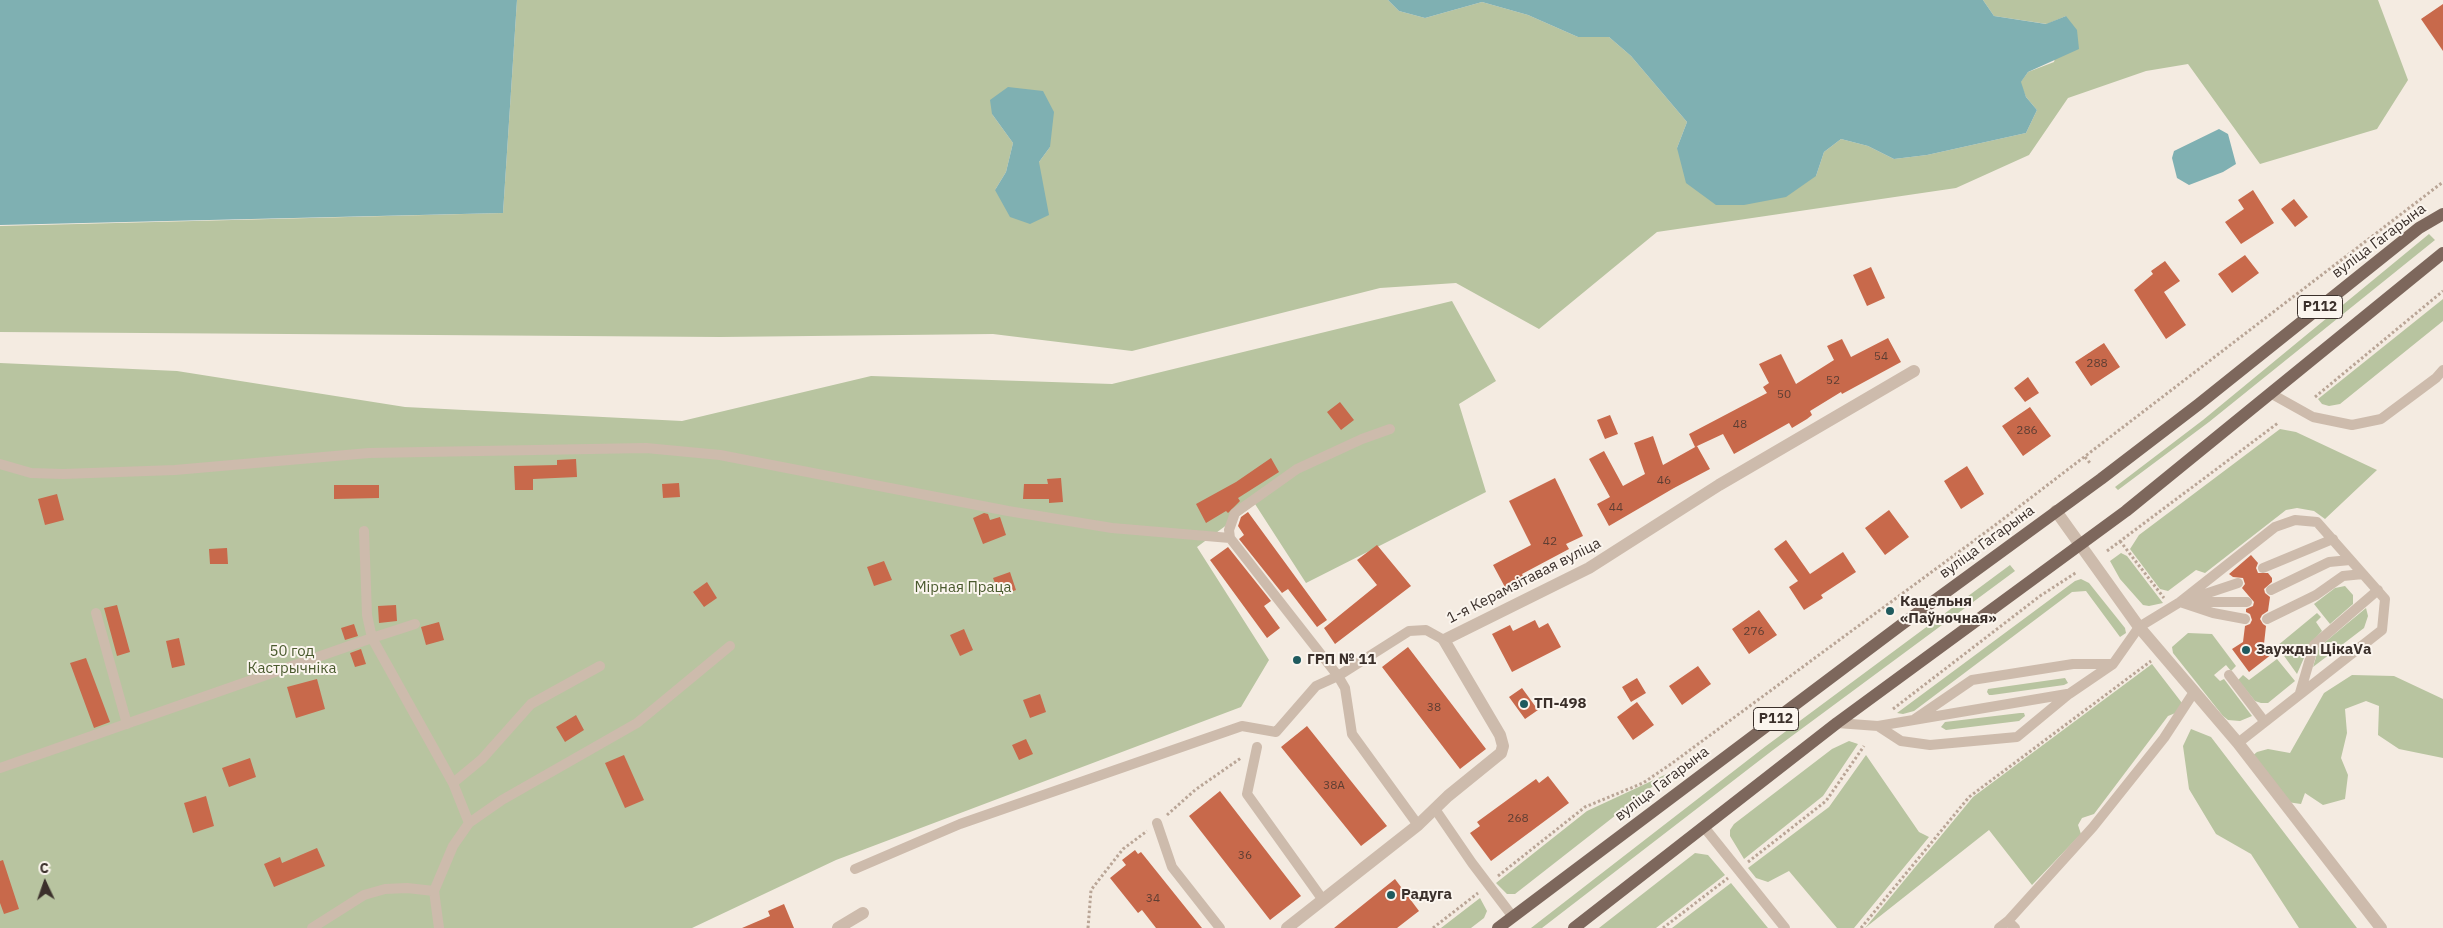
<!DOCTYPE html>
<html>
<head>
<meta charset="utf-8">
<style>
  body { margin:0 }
  #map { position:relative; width:2443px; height:928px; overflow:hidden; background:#f4ebe1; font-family:"IBM Plex Sans",sans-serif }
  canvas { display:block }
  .north { position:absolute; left:20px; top:858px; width:50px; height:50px; -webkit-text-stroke:4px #fbf5ee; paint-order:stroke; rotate:357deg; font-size:14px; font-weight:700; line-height:20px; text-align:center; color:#3b302b }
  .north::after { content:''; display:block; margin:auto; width:18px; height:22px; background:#3b302b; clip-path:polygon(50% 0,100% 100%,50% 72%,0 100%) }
</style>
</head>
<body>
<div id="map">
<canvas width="2443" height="928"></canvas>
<div class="north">С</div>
</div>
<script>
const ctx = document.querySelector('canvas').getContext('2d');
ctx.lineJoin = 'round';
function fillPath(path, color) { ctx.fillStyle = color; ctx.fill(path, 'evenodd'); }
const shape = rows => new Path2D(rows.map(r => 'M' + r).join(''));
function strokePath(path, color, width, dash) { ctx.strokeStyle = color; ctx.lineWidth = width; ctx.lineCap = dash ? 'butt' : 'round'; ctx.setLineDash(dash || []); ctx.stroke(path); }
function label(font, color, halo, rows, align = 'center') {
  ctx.font = font + ' "IBM Plex Sans",sans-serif'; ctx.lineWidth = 4; ctx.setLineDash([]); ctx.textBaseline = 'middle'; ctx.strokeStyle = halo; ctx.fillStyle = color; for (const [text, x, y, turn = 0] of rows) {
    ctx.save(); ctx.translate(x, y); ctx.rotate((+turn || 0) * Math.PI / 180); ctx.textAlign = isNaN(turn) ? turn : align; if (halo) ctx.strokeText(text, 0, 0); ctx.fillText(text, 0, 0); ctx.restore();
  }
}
fillPath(shape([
  [517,0,1388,0,1399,11,1425,18,1482,2,1528,15,1578,37,1609,37,1631,56,1687,122,1677,148,1816,176,1824,152,1841,139,1868,146,1894,159,1927,155,2026,133,2037,110,2026,97,2020,83,2028,72,2054,62,2066,16,2047,24,1994,16,1983,0,2378,0,2408,80,2377,129,2260,164,2188,64,2146,71,2068,98,2029,155,1956,188,1657,232,1539,329,1456,283,1380,288,1132,351,993,334,720,337,0,332,0,226,503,213],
  [992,114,1050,147,1039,162,995,190,1006,172,1013,143],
  [2429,234,2435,240,2209,422,2118,490,2115,487,2203,420],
  [2443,299,2443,321,2340,404,2329,406,2322,404,2318,399],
  [1452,301,1496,381,1459,404,1486,492,1306,583,1255,504,1197,547,1269,660,1241,707,836,860,692,928,0,928,0,363,177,371,405,407,682,421,871,376,1112,384],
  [2280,429,2296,432,2377,470,2325,519,2314,511,2297,508,2286,510,2205,573,2196,570,2168,591,2160,589,2130,549,2139,535],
  [2121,553,2127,556,2163,603,2149,606,2143,605,2120,579,2110,561],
  [2010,565,2015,571,1773,750,1542,928,1531,928,1766,746],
  [2081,579,2089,583,2125,628,2126,633,2120,637,2086,591,2072,592,1914,711,1903,714,1897,713,2075,581],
  [2345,586,2353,595,2353,604,2330,624,2314,604,2335,588],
  [2366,608,2368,616,2364,628,2313,667,2319,647],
  [2317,613,2321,617,2316,622,2322,631,2310,644,2297,674,2277,646],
  [2188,633,2212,634,2236,666,2231,671,2226,665,2214,675,2220,681,2224,679,2252,716,2240,721,2228,720,2223,716,2173,653,2172,647],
  [2277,659,2295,681,2268,703,2261,703,2255,701,2238,680,2243,675,2249,680],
  [2152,664,2182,703,2178,712,2168,716,2094,814,2082,818,2078,825,2081,834,2032,885,1989,830,1865,928,1973,797],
  [2352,675,2394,676,2443,699,2443,758,2399,749,2378,735,2379,706,2366,701,2345,709,2347,733,2341,758,2348,775,2345,799,2323,805,2305,793,2301,804,2287,802,2251,757,2257,752,2268,749,2290,753,2324,693],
  [2065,678,2068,683,2064,685,1992,695,1989,695,1987,692,1988,689],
  [2020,713,2024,713,2025,716,2019,721,1946,730,1941,727,1945,722],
  [2191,729,2211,737,2357,928,2299,928,2251,854,2216,834,2189,789,2183,746],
  [1849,741,1858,744,1823,796,1744,859,1730,836,1730,830,1734,824,1832,749],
  [1866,755,1919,832,1929,837,1854,928,1837,928,1789,871,1768,882,1756,878,1748,868,1829,807],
  [1671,772,1515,894,1507,894,1496,883,1587,811],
  [1695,853,1708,855,1725,875,1656,928,1599,928],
  [1731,883,1768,928,1672,928],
  [1480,898,1487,911,1484,918,1471,928,1441,928]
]), '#b8c4a0');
fillPath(shape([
  [0,0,517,0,503,213,0,225],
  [1388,0,1983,0,1994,16,2046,24,2066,16,2077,30,2079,49,2028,72,2021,82,2026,97,2037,110,2026,133,1927,155,1894,159,1868,146,1841,139,1824,152,1816,176,1786,197,1744,205,1716,205,1686,183,1677,148,1687,122,1631,56,1609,37,1578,37,1528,15,1482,2,1425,18,1399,11],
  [1008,87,1043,91,1054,112,1050,147,1039,162,1049,215,1030,224,1010,217,995,190,1006,172,1013,143,992,114,990,100],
  [2219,129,2228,134,2236,164,2223,172,2189,185,2177,178,2172,158,2174,151]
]), '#7fb0b2');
fillPath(shape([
  [2443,4,2443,51,2421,19],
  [2253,190,2274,223,2241,244,2225,222,2244,209,2238,200],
  [2294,199,2308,217,2295,227,2281,209],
  [2245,255,2259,273,2232,293,2218,274],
  [2165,261,2180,281,2164,292,2186,325,2166,339,2134,290,2153,274,2151,271],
  [1871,267,1885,298,1867,306,1853,275],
  [1888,338,1901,362,1842,394,1841,392,1810,411,1812,415,1807,419,1792,428,1789,423,1734,454,1723,434,1695,447,1689,434,1767,393,1763,387,1769,383,1759,364,1781,354,1796,384,1834,360,1827,346,1842,339,1851,357],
  [2104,343,2120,367,2091,386,2075,362],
  [2028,377,2039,393,2025,402,2014,388],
  [1340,402,1354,420,1341,430,1327,412],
  [2030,407,2051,436,2023,456,2002,426],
  [1610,415,1618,434,1605,439,1597,420],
  [1653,436,1663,465,1697,446,1710,469,1674,488,1609,526,1597,504,1610,497,1589,459,1604,451,1623,486,1645,474,1634,443],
  [1271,458,1279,472,1238,498,1240,501,1228,513,1226,511,1206,523,1196,504,1236,482],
  [576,459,577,477,533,479,533,490,515,490,514,466,557,465,557,460],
  [1967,466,1984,494,1961,509,1944,481],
  [1061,478,1063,502,1049,503,1049,499,1023,499,1024,484,1048,484,1047,479],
  [1555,478,1583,536,1566,544,1569,549,1522,574,1525,579,1506,589,1493,565,1531,545,1509,501],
  [679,483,680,497,663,498,662,484],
  [334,485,379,485,379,498,334,499],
  [57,494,64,520,45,525,38,499],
  [1889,510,1909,537,1885,555,1865,528],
  [1248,512,1327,620,1317,627,1288,589,1282,593,1239,539,1244,535,1238,526,1241,517],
  [984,513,988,514,990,520,1000,517,1006,535,983,544,973,518],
  [1786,540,1810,574,1843,552,1856,572,1821,595,1823,598,1804,610,1789,587,1798,581,1774,549],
  [1377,545,1411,586,1335,644,1324,628,1377,585,1357,560],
  [1228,547,1271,601,1264,606,1280,628,1267,638,1210,560],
  [227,548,228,564,210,564,209,549],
  [2251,555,2258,563,2256,568,2258,573,2268,573,2272,578,2272,582,2264,589,2265,593,2270,597,2268,611,2262,615,2260,619,2263,624,2266,626,2264,644,2272,654,2249,672,2232,649,2243,642,2245,626,2250,624,2252,620,2250,614,2246,612,2246,609,2253,606,2254,602,2242,588,2245,584,2243,578,2233,577,2229,574],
  [884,561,892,580,874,586,867,567],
  [1010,572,1016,590,1000,596,993,578],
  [707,582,717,598,704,607,693,592],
  [117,605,130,652,117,656,104,608],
  [396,605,397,621,379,623,378,606],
  [1759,610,1777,635,1749,654,1732,629],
  [1535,620,1539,628,1548,623,1561,647,1512,672,1492,634,1510,625,1513,631],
  [439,622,444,640,426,645,421,627],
  [354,624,358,636,345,640,341,628],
  [964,629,973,650,960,656,950,635],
  [179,638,185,665,172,668,166,641],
  [1408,647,1486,749,1460,769,1382,667],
  [361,649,366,664,355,667,350,653],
  [86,658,110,722,94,728,70,663],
  [1698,666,1711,684,1682,705,1669,686],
  [1637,678,1646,693,1631,702,1622,687],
  [317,679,325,709,296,718,287,687],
  [1522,688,1538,710,1525,719,1509,697],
  [1040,694,1046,712,1030,718,1023,700],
  [1637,702,1654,725,1633,740,1617,717],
  [576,715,584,730,565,742,556,727],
  [1307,726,1387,826,1361,846,1281,747],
  [1026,739,1033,754,1019,760,1012,745],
  [624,755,644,800,625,808,605,763],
  [250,758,256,777,229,787,222,768],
  [1548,776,1569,803,1491,861,1470,833,1480,826,1477,822,1536,779,1539,783],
  [1220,791,1301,896,1270,920,1189,816],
  [206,796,214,826,193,833,184,803],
  [317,848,325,866,274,887,264,864,280,857,282,863],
  [1135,850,1138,854,1141,852,1202,928,1156,928,1142,910,1138,913,1110,878,1126,865,1122,860],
  [3,860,19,909,4,914,0,903,0,861],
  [1395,879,1419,911,1397,928,1334,928],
  [784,904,794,928,742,928,770,916,768,911]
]), '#c8694b');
strokePath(shape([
  [2315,397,2443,291],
  [2085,457,2090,463],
  [2120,541,2164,598],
  [2107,551,2278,423],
  [1893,709,2040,596,2077,572],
  [1167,815,1195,790,1241,758],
  [1748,862,1826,801,1864,746],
  [1498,876,1585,807,1643,783,1671,764,1994,526,2443,182],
  [1088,928,1091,890,1123,849,1147,831],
  [1433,928,1478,893],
  [1663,928,1728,878],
  [1861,928,1969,797,2151,661]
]), '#b9a596', 3, [2.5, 2.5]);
strokePath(shape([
  [2270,393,2313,417,2352,425,2381,419,2436,378,2443,370],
  [1390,429,1362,439,1297,469,1235,513,1229,530,1230,538,1338,676,1345,688,1352,734,1418,825],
  [0,464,31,473,63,474,175,470,369,453,646,448,720,455,1008,511,1112,528,1230,538],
  [364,531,367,615,372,638,415,624],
  [2263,568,2333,539],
  [2271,590,2329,562,2350,560],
  [2190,599,2238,583],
  [2180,602,2213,613,2245,619],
  [2191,602,2247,602],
  [96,613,127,724],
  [2267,619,2316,595,2343,576,2363,574],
  [2229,675,2264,721],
  [2300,693,2314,645,2378,590],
  [1915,719,1972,680,2073,664,2113,664],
  [1837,723,1878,726,1901,741,1930,745,2017,737,2069,694,2113,664,2139,627,2180,602,2275,527,2295,520,2317,522,2385,599,2382,630,2238,743],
  [1878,726,2067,694],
  [1257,747,1247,794,1323,900],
  [0,768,372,638,453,783],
  [1435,809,1472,863,1513,917],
  [469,823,453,783,482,759,531,704,600,666],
  [1157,823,1172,867,1220,928],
  [1704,827,1785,928],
  [855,869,960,824,1242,726,1276,732,1316,686,1338,676,1409,631,1426,630,1444,640],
  [2008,921,2093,827,2164,738,2194,692],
  [312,928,364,895,385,889,407,888,434,891],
  [439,928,434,891,453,846,469,823,502,800,637,723,730,646],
  [1999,928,2008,921,2015,928]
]), '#cdbbac', 10);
strokePath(shape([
  [2056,511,2139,627,2238,743,2381,928],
  [838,928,863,913],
  [1287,928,1418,825,1448,796,1501,753,1503,746,1500,735,1444,640,1589,568,1719,485,1914,371]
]), '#cdbbac', 12);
strokePath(shape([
  [1498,928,1901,625,2101,479,2199,404,2419,228,2443,214],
  [1574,928,1837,723,2126,511,2443,253]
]), '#7d675c', 12);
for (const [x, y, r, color] of [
  [1890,611,5,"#1f5a5e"],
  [2246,650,5,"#1f5a5e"],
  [1297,660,5,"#1f5a5e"],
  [1524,704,5,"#1f5a5e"],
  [1391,895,5,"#1f5a5e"]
]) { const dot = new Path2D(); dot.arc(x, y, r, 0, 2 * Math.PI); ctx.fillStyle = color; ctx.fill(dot); strokePath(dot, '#fbf5ee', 2); }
label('12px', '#5e3e33', null, [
  ["54",1881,357],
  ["288",2097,364],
  ["52",1833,381],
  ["50",1784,395],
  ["48",1740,425],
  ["286",2027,431],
  ["46",1664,481],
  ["44",1616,508],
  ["42",1550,542],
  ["276",1754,632],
  ["38",1434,708],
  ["38А",1334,786],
  ["268",1518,819],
  ["36",1245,856],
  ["34",1153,899]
]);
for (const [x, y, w] of [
  [2320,307,45],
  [1776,719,45]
]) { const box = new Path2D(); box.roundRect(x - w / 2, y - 11.5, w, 23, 4); ctx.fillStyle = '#fbf5ee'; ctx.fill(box); strokePath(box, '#3b302b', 1); }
label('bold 14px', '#3b302b', null, [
  ["Р112",2320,307],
  ["Р112",1776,719]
]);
label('15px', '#3b302b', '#fbf5ee', [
  ["вуліца Гагарына",2379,241,-37],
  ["вуліца Гагарына",1987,542,-36],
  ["1-я Керамзітавая вуліца",1524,581,-27],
  ["вуліца Гагарына",1662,784,-37]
]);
label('15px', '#4a5a2e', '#fbf5ee', [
  ["Мірная Праца",963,588],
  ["50 год",292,652],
  ["Кастрычніка",292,669]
]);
label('bold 15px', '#3b302b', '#fbf5ee', [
  ["Кацельня",1900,602],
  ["«Паўночная»",1900,619],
  ["Заужды ЦікаVа",2256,650],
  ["ГРП № 11",1307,660],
  ["ТП-498",1534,704],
  ["Радуга",1401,895]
], 'left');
</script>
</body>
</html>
